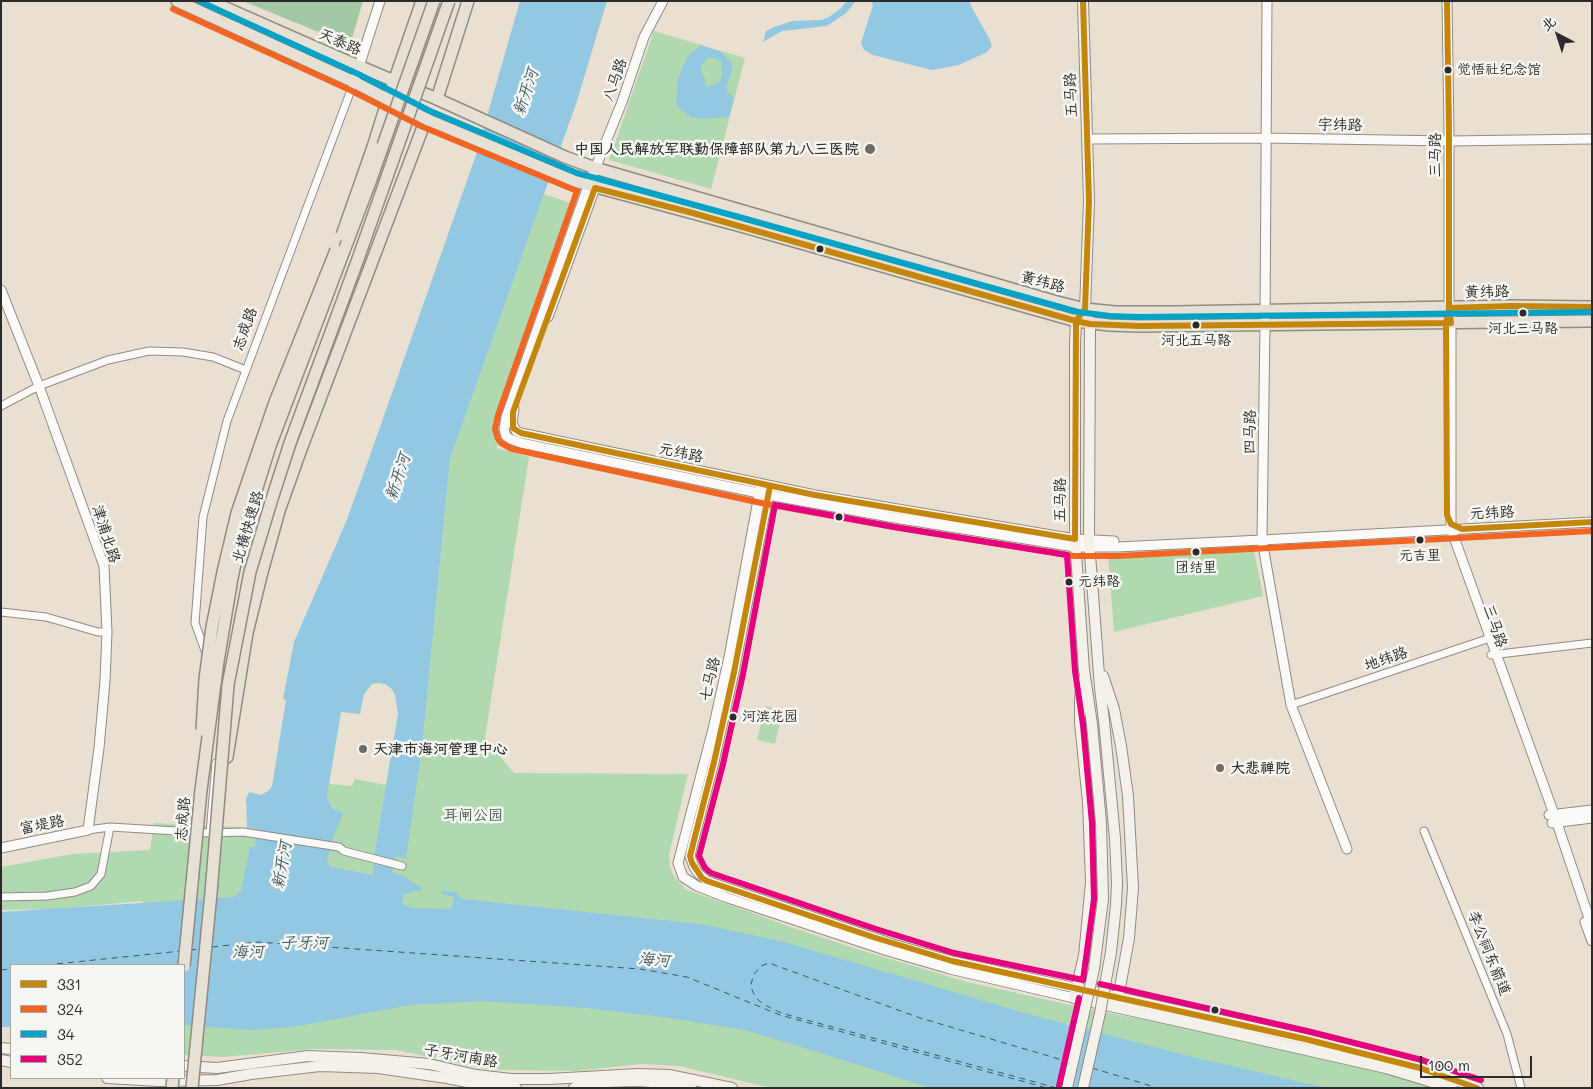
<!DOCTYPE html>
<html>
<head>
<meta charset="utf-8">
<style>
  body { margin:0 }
  #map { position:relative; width:1593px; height:1089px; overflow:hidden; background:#e9e0d2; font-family:Mali,"LXGW WenKai TC",sans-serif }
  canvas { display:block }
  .frame { position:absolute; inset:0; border:2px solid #2b2b2b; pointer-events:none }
  .legend { position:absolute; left:10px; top:964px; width:175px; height:115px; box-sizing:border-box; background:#f6f6f2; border:1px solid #a5a5a2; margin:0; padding:6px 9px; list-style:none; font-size:15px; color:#2b2b2b }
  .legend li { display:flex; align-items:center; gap:10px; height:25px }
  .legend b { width:25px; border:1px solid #a5a5a2 }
  .north { position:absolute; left:1533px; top:10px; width:50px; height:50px; -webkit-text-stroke:4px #f6f6f2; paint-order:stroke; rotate:320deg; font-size:14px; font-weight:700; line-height:20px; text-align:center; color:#2b2b2b }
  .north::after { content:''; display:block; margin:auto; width:18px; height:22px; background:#2b2b2b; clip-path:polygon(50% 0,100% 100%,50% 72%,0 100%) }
  .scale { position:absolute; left:1420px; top:1056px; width:112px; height:22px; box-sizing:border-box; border:2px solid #2b2b2b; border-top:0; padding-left:6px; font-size:15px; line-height:18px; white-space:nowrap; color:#2b2b2b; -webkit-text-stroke:4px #f6f6f2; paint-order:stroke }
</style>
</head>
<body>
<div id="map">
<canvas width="1593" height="1089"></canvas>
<div class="frame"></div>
<ul class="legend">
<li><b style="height:6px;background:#c4870b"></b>331</li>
<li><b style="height:6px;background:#f26522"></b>324</li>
<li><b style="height:6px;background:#02a3c6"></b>34</li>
<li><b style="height:6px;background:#e5007d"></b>352</li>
</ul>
<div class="north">北</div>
<div class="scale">100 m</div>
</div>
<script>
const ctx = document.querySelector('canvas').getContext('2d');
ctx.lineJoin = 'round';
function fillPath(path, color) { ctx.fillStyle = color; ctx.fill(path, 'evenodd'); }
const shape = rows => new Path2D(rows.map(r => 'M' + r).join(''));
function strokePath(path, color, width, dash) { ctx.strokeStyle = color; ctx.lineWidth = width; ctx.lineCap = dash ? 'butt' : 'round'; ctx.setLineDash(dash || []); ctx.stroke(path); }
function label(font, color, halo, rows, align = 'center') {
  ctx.font = font + ' Mali,"LXGW WenKai TC",sans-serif'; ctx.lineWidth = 5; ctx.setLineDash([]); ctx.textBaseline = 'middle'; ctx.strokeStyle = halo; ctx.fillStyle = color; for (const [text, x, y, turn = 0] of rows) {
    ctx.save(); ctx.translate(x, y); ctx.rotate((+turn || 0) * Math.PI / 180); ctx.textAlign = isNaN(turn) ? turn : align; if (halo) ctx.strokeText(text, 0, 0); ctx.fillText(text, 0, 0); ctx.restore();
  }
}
fillPath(shape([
  [654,31,745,58,711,189,609,160],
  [544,194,573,204,498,418,497,448,529,457,485,738,514,773,688,774,669,855,670,866,673,875,685,889,788,926,857,949,967,982,1093,1010,1177,1026,1398,1076,1436,1088,771,1088,679,1066,641,1064,577,1071,506,1070,487,1069,396,1050,314,1049,224,1057,184,1055,184,965,135,965,143,901,55,909,1,910,1,867,72,854,150,850,154,823,240,827,331,841,335,809,330,804,327,797,329,784,352,786,355,779,386,785,375,851,423,739,450,459],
  [1253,545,1263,596,1114,632,1108,554],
  [765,706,783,710,775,744,757,740]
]), '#b0d9b0');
fillPath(shape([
  [243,1,363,1,350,45]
]), '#a3c9a4');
fillPath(shape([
  [520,1,607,1,577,101,450,459,423,739,406,858,396,856,392,873,403,876,422,888,421,891,414,891,407,894,403,894,402,904,413,908,452,909,454,897,441,894,442,891,456,892,462,899,701,924,784,942,1035,1016,1193,1057,1327,1088,931,1088,821,1053,745,1030,662,1017,586,1008,482,1001,410,1005,293,1027,250,1030,184,1025,184,965,11,965,11,1027,1,1027,1,912,234,897,241,891,250,847,255,847,257,829,247,828,246,799,249,792,261,795,268,791,272,786,286,700,283,699,294,642,346,522,362,478,476,155],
  [378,683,385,684,392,689,395,695,398,714,374,856,373,875,331,867,327,861,332,841,343,813,334,809,330,804,327,797,341,712,360,714,364,694,372,684],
  [847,1,856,1,846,13,827,26,782,31,763,42,766,31,774,27,792,21,821,20,829,17,841,8],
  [871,1,970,1,971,6,990,40,992,46,987,52,959,65,932,70,873,55,864,50,861,43,873,5],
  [701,45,721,52,731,62,733,66,727,85,727,91,734,99,729,117,700,119,691,117,680,109,676,103,678,79,684,64,688,56],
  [711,57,721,61,722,76,720,82,708,87,705,84,705,79,701,71,701,67,707,58]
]), '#92c8e1');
strokePath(shape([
  [212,947,257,942,640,969,687,977,780,1015,1047,1088],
  [190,950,200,949],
  [46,965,181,951],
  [1,970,11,969],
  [1092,1068,1158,1088],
  [1057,1088,781,1013,763,1004,756,998,752,990,751,984,754,974,761,966,769,963,920,1018,1069,1062]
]), '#3e5763', 1, [6, 5]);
const minor = shape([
  [1,406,39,386,108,360,149,351,183,352,213,357,246,370],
  [1,612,46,617,98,632,107,632],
  [1491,655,1592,643],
  [207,656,195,623,203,517,227,421,354,82],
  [1291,705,1490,638],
  [88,830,110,827,210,833,243,832,339,847,344,851,402,866],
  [1424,831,1507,1034,1521,1088],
  [210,833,216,763],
  [1,897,47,896,75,892,91,886,101,874,110,827]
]);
const tertiary = shape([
  [663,1,644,37,622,102,588,186,506,417,504,429,506,436,510,439,521,443,768,495,895,518,1075,547,1117,547,1262,540,1592,522],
  [1267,1,1265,324,1262,540,1291,705,1347,849],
  [1447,1,1449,132,1449,308,1451,323,1451,529,1554,814,1592,927],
  [354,82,380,1],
  [1088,139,1266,138,1449,141,1592,139],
  [1,290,39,386,104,566,107,632,105,681,99,748,88,830,1,848],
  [548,317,595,188,595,181],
  [514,409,512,423,516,431,521,433,815,495,1075,539,1114,541],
  [760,489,729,657,713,729,678,863,683,877,697,886,725,897,888,951,950,969,1074,998],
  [769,491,734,672,714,762,692,847,690,856,694,867,698,873,707,881,893,944,952,961,1076,988],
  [1549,815,1592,810],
  [1552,823,1592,818],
  [1585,922,1592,941]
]);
const secondary = shape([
  [1083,1,1089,201,1085,309,1076,321,1075,344,1075,539,1084,670,1092,724],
  [1087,315,1090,324,1089,541,1100,688,1104,721],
  [1103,676,1114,709,1121,746,1128,796,1133,888,1129,938,1117,1004],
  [1082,681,1080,699,1080,723,1088,802,1091,882,1084,956,1074,998,1187,1023,1386,1068,1452,1088],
  [1081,989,1305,1039,1392,1060,1420,1068,1478,1088],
  [1,1048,11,1049],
  [1,1060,11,1062],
  [184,1066,217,1068,308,1056,361,1058,429,1064,476,1075,511,1079,549,1079,638,1074,669,1075,732,1088],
  [107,1078,159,1081,217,1080,251,1074,320,1066,378,1068,447,1078,482,1085,516,1088],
  [574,1088,607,1082,637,1081,667,1083,691,1088]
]);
const primary = shape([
  [177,1,354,82,426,119,574,181,737,225,1076,321,1109,325,1139,326,1592,321],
  [210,1,337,57,437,99,565,157,595,168,1057,302,1085,309,1115,312,1176,312,1511,306,1592,307]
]);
const trunk = shape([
  [437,99,468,1],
  [373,147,388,99,422,1],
  [227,757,247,633,262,572,279,511,300,452,426,119]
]);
strokePath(minor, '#908b84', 9);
strokePath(tertiary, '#908b84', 11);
strokePath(secondary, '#908b84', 12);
strokePath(primary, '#908b84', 14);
strokePath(trunk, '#908b84', 14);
strokePath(minor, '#fcfaf8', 7);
strokePath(tertiary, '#fcfaf8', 9);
strokePath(secondary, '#f4f0ea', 10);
strokePath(primary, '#e7e1d5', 11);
strokePath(trunk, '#e7e1d5', 11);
const secondaryBridge = shape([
  [1067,1088,1094,969,1103,899,1101,822,1092,724],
  [1083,1088,1100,1013,1111,952,1116,905,1117,883,1115,838,1104,721]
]);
const trunkBridge = shape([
  [342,235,373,147],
  [202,730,205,679,212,627,223,572,237,513,275,402,336,250],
  [184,966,201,790,218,661,232,578,239,545,270,446,370,182,434,1],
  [172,1088,173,1078],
  [192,1088,211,893,228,685,250,572,271,502,290,443,358,259,449,1]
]);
strokePath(secondaryBridge, '#908b84', 12, []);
strokePath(trunkBridge, '#908b84', 14, []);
strokePath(secondaryBridge, '#f4f0ea', 10);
strokePath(trunkBridge, '#e7e1d5', 11);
strokePath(shape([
  [595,188,689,212,1076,321,1075,539,815,495,521,433,513,428,513,412,595,188],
  [1592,307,1511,306,1449,308,1446,323,1447,515,1451,524,1462,529,1592,522],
  [1076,321,1090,324,1139,326,1451,323,1449,308,1449,132,1447,1],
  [1076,321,1085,309,1089,201,1083,1],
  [770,486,734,672,714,762,690,856,692,863,702,878,707,881,873,937,952,961,1305,1039,1420,1068,1477,1088]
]), '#c4870b', 6);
strokePath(shape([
  [173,9,350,90,423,127,577,191,498,415,495,429,498,439,501,443,512,449,766,504,894,527,1074,556,1117,556,1592,531]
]), '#f26522', 6);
strokePath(shape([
  [199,1,358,74,430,111,577,173,739,217,1078,312,1110,316,1139,317,1592,312]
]), '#02a3c6', 6);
strokePath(shape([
  [775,505,894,527,1067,555,1075,671,1083,725,1092,823,1094,899,1083,980,954,953,876,929,711,873,705,868,699,856,723,764,743,674,775,505],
  [1100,984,1307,1031,1422,1060,1481,1080],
  [1059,1086,1079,998]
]), '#e5007d', 6);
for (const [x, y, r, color] of [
  [1448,70,4.5,"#2b2b2b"],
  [870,149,6,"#6e6a65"],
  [820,249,4.5,"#2b2b2b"],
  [1523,313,4.5,"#2b2b2b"],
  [1196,325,4.5,"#2b2b2b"],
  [839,517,4.5,"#2b2b2b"],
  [1420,540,4.5,"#2b2b2b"],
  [1196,552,4.5,"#2b2b2b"],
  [1069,582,4.5,"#2b2b2b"],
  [733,717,4.5,"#2b2b2b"],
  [363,749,5,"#6e6a65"],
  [1220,768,5,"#6e6a65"],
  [1215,1010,4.5,"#2b2b2b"]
]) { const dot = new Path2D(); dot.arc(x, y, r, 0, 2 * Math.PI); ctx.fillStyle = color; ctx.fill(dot); strokePath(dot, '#f6f6f2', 2); }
label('14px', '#2b2b2b', '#f6f6f2', [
  ["觉悟社纪念馆",1457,70,"left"],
  ["河北三马路",1523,329],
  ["河北五马路",1196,341],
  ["元吉里",1420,556],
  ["团结里",1196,568],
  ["元纬路",1078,582,"left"],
  ["河滨花园",742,717,"left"]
]);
label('15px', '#2b2b2b', '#f6f6f2', [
  ["天泰路",340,42,23],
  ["八马路",615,80,-71],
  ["五马路",1071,95,-92],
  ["宇纬路",1340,125,1],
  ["三马路",1435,155,-90],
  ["黄纬路",1043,282,15],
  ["黄纬路",1487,292,-1],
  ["志成路",245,329,-70],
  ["四马路",1250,432,-89],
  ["元纬路",681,453,12],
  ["五马路",1060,500,-90],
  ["元纬路",1492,513,-3],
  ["北横快速路",248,527,-73],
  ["津浦北路",106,534,72],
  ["三马路",1495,626,71],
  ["地纬路",1386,659,-19],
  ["七马路",710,679,-77],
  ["志成路",183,819,-85],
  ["富堤路",42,825,-11],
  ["李公祠东箭道",1489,953,68],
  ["子牙河南路",461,1056,10]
]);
label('bold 15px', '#2b2b2b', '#f6f6f2', [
  ["中国人民解放军联勤保障部队第九八三医院",859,149,"right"],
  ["天津市海河管理中心",373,749],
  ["大悲禅院",1230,768]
], 'left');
label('15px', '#455e4b', '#f6f6f2', [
  ["耳闸公园",473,815]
]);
label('italic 16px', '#3e5763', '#f6f6f2', [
  ["新开河",526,92,-72],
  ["新开河",398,477,-72],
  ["新开河",282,865,-80],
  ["子牙河",304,943],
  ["海河",248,952,-1],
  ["海河",654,960,5]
]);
</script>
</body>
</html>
